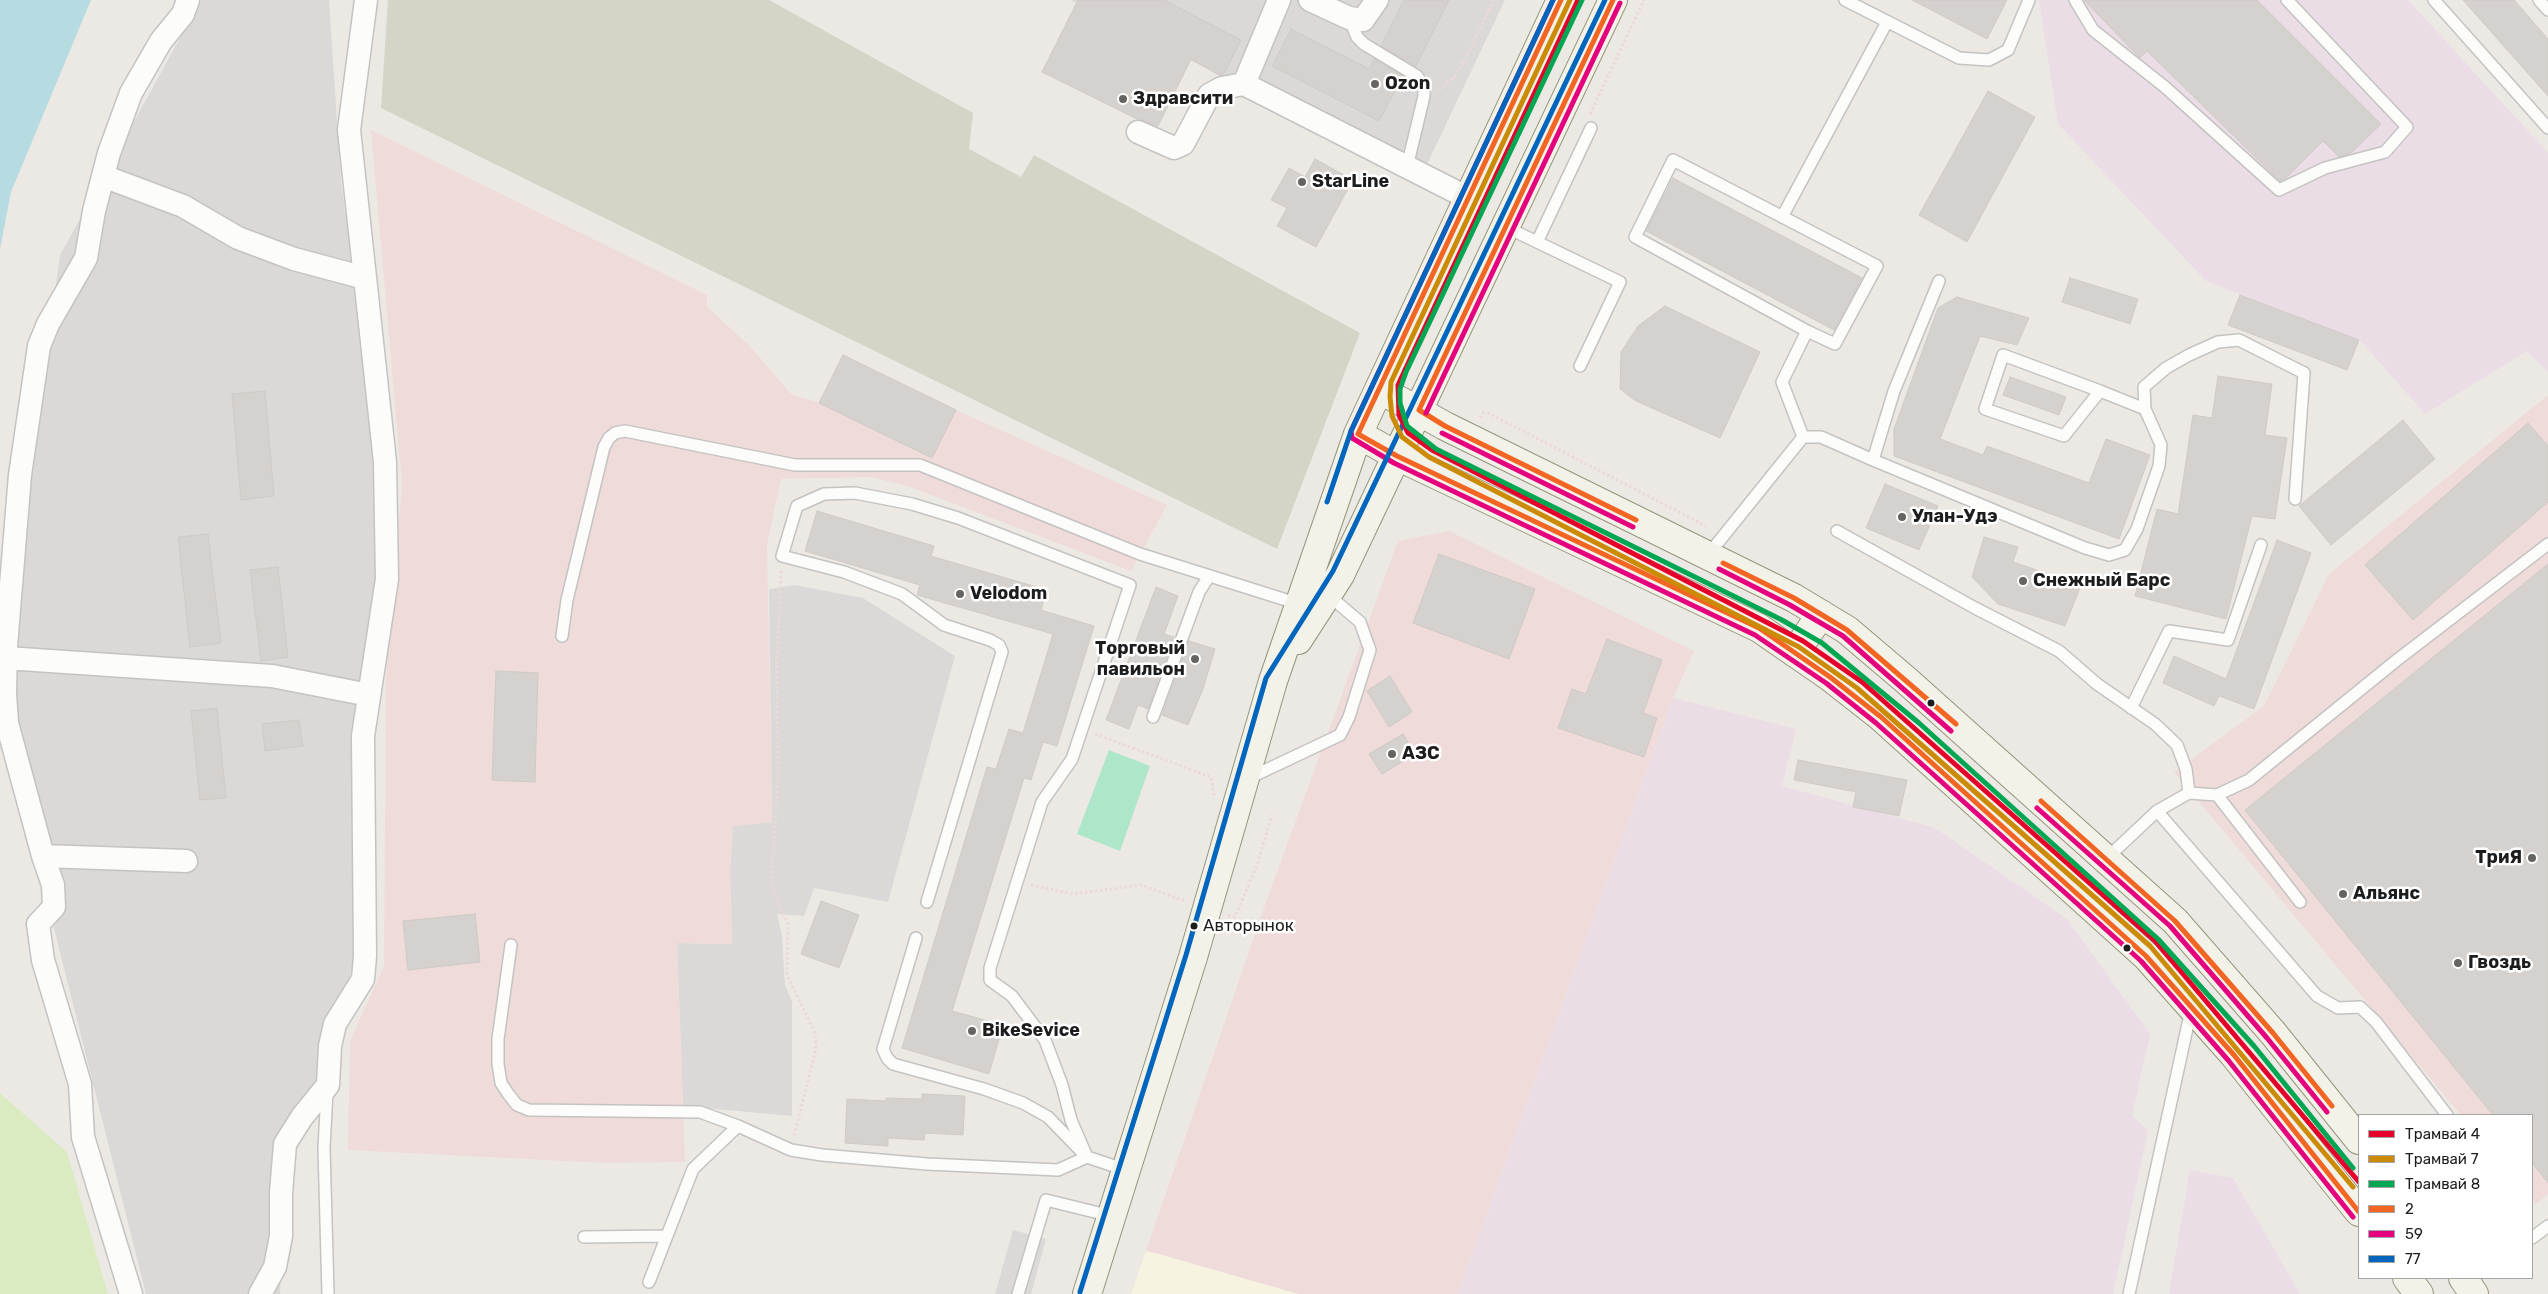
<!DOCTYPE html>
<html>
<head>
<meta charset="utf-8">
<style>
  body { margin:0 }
  #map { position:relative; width:2548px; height:1294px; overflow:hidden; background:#ece9e5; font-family:Rubik,sans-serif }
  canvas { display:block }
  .legend { position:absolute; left:2358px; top:1114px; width:175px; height:165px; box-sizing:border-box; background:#fff; border:1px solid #a5a5a5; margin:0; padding:6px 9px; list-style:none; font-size:15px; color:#1d1d1d }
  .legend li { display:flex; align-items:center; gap:10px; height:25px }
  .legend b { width:25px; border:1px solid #a5a5a5 }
</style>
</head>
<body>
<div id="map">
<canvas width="2548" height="1294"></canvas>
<ul class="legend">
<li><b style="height:6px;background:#e4002b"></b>Трамвай 4</li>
<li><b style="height:6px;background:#cb8b06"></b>Трамвай 7</li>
<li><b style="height:6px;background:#00a651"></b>Трамвай 8</li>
<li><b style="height:6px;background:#f26522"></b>2</li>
<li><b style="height:6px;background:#e5007d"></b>59</li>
<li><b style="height:6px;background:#0065bd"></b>77</li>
</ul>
</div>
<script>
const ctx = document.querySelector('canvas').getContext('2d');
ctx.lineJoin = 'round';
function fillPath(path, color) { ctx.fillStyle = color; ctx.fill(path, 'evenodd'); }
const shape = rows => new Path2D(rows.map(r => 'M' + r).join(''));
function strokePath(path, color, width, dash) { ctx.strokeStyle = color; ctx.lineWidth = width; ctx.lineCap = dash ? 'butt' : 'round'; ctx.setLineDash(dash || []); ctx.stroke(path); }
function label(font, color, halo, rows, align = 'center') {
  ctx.font = font + ' Rubik,sans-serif'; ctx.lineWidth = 5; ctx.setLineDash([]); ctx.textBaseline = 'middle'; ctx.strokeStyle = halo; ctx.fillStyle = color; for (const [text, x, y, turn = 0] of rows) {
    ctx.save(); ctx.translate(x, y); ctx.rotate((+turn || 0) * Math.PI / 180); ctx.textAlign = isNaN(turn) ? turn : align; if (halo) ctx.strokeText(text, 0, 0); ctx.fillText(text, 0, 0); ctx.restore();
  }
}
fillPath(shape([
  [201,0,329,0,341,181,385,518,363,918,324,1091,290,1146,280,1294,146,1294,0,714,0,699,60,255],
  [1071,0,1505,0,1421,177],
  [795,585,863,598,955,656,888,902,814,888,804,916,777,914,782,936,785,985,792,1002,792,1116,683,1106,677,943,732,944,730,870,733,826,772,822,769,589]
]), '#dbd9d7');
fillPath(shape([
  [371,130,707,295,707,307,750,346,791,394,819,403,843,355,956,410,1167,505,1131,571,910,487,871,477,781,479,767,545,772,822,733,826,730,870,732,944,677,943,685,1162,604,1163,348,1150,350,1041,384,966,386,678,402,485],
  [2548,395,2548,1194,2536,1204,2532,1199,2532,1115,2461,1115,2174,772,2264,706,2329,574],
  [1449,531,1694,651,1673,698,1458,1294,1298,1294,1146,1251,1265,905,1398,541]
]), '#efdbda');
fillPath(shape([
  [2039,0,2408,0,2548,153,2548,372,2527,351,2425,414,2361,341,2206,281,2058,124],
  [1673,698,1796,729,1782,786,1935,828,2067,919,2150,1034,2132,1115,2148,1131,2113,1294,1458,1294],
  [2190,1170,2233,1178,2300,1294,2169,1294]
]), '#eadde6');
fillPath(shape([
  [1146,1251,1166,1256,1298,1294,1131,1294]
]), '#f6f3e0');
fillPath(shape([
  [388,0,769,0,973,113,969,149,1021,177,1034,155,1360,333,1277,549,381,108]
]), '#d6d4c6');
fillPath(shape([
  [0,1093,67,1152,108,1294,0,1294]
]), '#dbebc1');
fillPath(shape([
  [1109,750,1150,766,1120,851,1077,834]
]), '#aee6ca');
fillPath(shape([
  [1013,1230,1046,1239,1031,1294,995,1294]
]), '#dad9d7');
fillPath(shape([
  [0,0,91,0,11,192,0,249]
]), '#b6dbe1');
const building = shape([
  [1078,0,1164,0,1241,40,1223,75,1219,75,1191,59,1158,126,1137,119,1042,72,1078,0],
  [1404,0,1449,0,1416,66,1381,46,1404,0],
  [1912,0,2007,0,1987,39,1912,0],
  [2084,0,2257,0,2381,124,2351,153,2339,157,2323,141,2286,178,2280,181,2147,51,2140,58,2137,55,2084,0],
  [2463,0,2514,0,2548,39,2548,96,2463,0],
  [1291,29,1369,69,1374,59,1403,76,1379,121,1272,66,1291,29],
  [1988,91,2035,117,1967,242,1919,215,1988,91],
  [1315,159,1353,180,1316,247,1277,226,1287,208,1271,200,1289,168,1305,177,1315,159],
  [1673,178,1862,278,1834,330,1646,231,1673,178],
  [2070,278,2138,299,2130,324,2062,302,2070,278],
  [2240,295,2359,340,2347,370,2228,325,2240,295],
  [1957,297,2029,318,2017,345,1980,336,1940,439,1983,455,1987,446,2089,483,2106,439,2150,455,2119,539,1894,456,1894,429,1938,308,1957,297],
  [1665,306,1760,352,1720,438,1636,401,1620,389,1621,352,1638,326,1665,306],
  [843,355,956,410,932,458,819,403,843,355],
  [2218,376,2272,384,2265,435,2287,438,2275,519,2252,516,2226,619,2135,596,2157,509,2178,514,2193,415,2212,418,2218,376],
  [2010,377,2066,397,2059,415,2003,395,2010,377],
  [265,391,274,496,241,500,232,394,265,391],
  [2403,420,2435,459,2331,545,2299,506,2403,420],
  [2528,423,2548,446,2548,502,2413,620,2365,565,2528,423],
  [1885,484,1938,506,1919,550,1866,528,1885,484],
  [817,511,934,546,931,556,1047,590,1041,610,1094,626,1057,746,1043,742,1031,780,1024,778,952,1011,1003,1025,989,1074,902,1048,987,767,996,769,1009,729,1023,733,1053,634,917,595,920,585,805,551,817,511],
  [208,534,221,643,190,647,178,537,208,534],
  [1984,537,2018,547,2013,562,2081,585,2065,626,1998,604,1972,577,1984,537],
  [2277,540,2311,553,2254,709,2219,696,2214,706,2163,683,2174,656,2226,679,2277,540],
  [1439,554,1535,589,1509,659,1413,623,1439,554],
  [2548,564,2548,1183,2532,1163,2532,1115,2493,1115,2245,810,2548,564],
  [278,567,288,657,261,661,250,570,278,567],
  [1156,587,1178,596,1164,634,1174,637,1148,709,1138,705,1129,729,1106,720,1156,587],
  [1607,639,1662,660,1643,713,1657,718,1644,757,1558,728,1572,689,1586,694,1607,639],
  [1189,641,1215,649,1203,689,1188,725,1162,715,1189,641],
  [496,671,538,673,535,782,492,780,496,671],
  [1390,676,1412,712,1389,727,1367,691,1390,676],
  [217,708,226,798,200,800,191,711,217,708],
  [299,720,303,746,265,751,262,724,299,720],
  [1403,734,1415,754,1382,774,1369,754,1403,734],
  [1798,760,1907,780,1899,816,1853,807,1856,792,1794,780,1798,760],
  [821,901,859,915,839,968,801,954,821,901],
  [475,914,480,962,408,970,403,921,475,914],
  [922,1094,965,1096,963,1135,925,1133,924,1140,888,1138,888,1146,845,1143,847,1099,886,1101,886,1098,922,1099,922,1094]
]);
fillPath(building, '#d4d1ce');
strokePath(building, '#cfcac6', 1);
const service = shape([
  [1845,0,1959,58,1989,60,2008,50,2029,0],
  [2075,0,2093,30,2165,87,2279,190,2325,168,2385,152,2407,127,2287,0],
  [2434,0,2548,128],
  [2539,0,2548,10],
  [1349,18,1357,37,1364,44,1417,76,1424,87,1424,96,1407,167],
  [1782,217,1887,22],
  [1506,227,1620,282,1580,366],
  [1537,242,1591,128],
  [2100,391,2064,436,1985,409,2003,355,2100,391,2145,409],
  [1803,437,1782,382,1807,331,1835,344,1877,266,1673,160,1635,237,1807,331],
  [1873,460,2085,548,2109,555,2125,550,2137,529,2159,466,2161,445,2145,409,2144,387,2166,368,2189,355,2218,342,2239,340,2304,373,2295,499],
  [1837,531,1975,608,2059,651,2097,684,2155,724,2177,745,2186,769,2189,793,2157,811,2106,859],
  [1708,555,1803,437,1821,437,1873,460,1894,391,1939,281],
  [562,636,567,600,604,447,609,438,615,433,625,431,795,465,920,465,1140,554,1299,604],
  [2131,708,2169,631,2228,640,2261,545],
  [1153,717,1199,592,1209,576],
  [1247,779,1340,735,1349,717,1370,650,1360,622,1327,594],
  [2189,793,2217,795,2300,902],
  [2217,795,2249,780,2397,660,2548,544],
  [2157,811,2317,996,2338,1008,2360,1007,2376,1022,2447,1115],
  [927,902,1002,652,999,645,990,640,944,625,902,594,844,572,782,556,797,506,824,494,855,493,912,504,958,518,1130,585,1072,759,1042,802,990,968,990,980,1012,996,1045,1040,1062,1085,1071,1120,1087,1157],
  [916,938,883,1049,887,1058,893,1064,984,1089,1023,1103,1048,1117,1082,1152],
  [511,945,498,1039,498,1064,501,1083,509,1095,517,1105,529,1110,700,1112,738,1126,791,1150,822,1155,927,1164,1058,1170,1087,1157,1126,1170],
  [327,1091,324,1148,328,1294],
  [584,1237,667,1236],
  [2532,1238,2548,1226],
  [649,1282,693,1169,738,1126],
  [1018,1294,1046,1200,1111,1216],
  [2129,1294,2191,1010]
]);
const minor = shape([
  [1310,0,1349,18,1363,20,1377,0],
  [1244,84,1279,0],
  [1138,132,1174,148,1183,144,1209,95,1222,88,1244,84,1468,198],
  [103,176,183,206,238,238,294,259,365,278],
  [6,658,272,676,369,695],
  [43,856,186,861],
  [131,1294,83,1137,80,1084,43,960,38,924,54,907,53,885,43,856,7,723,5,694,6,646,20,475,39,346,48,324,86,258,94,211,109,153,131,93,161,41,183,14,188,0],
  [260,1294,275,1267,281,1236,281,1193,285,1144,302,1117,328,1085,330,1046,335,1024,363,979,365,956,363,736,387,579,385,462,349,130,366,0]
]);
const secondary = shape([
  [1379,389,1445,426,1794,598,1847,630,1907,681,2175,921,2273,1033,2359,1140],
  [1358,434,1397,456,1759,628,1830,677,1881,717,2146,956,2234,1055,2359,1212],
  [1298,640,1340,575,1613,0],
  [1795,653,1821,614],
  [2407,1278,2419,1294],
  [2463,1278,2474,1294],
  [1087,1294,1193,957,1273,681,1358,434,1561,0]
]);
strokePath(service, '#c4c3c1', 14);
strokePath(minor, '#c4c3c1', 25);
strokePath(secondary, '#96957c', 30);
strokePath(shape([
  [1439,90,1454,77,1464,62,1494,0],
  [1590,114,1644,0],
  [1480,418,1483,413,1488,413,1706,526],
  [781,571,777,660,778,776,771,885,788,924,787,975,815,1033,816,1049,794,1136],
  [1095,734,1211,777,1214,796],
  [1031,885,1073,894,1141,885,1185,901],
  [1228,915,1235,917,1257,865,1272,815]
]), '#ebd9d7', 3, [2.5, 2.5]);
strokePath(service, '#fcfcfb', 11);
strokePath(minor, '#fcfcfb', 22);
strokePath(secondary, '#f3f2e9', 28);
strokePath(shape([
  [1419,410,1445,426,1636,520],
  [1419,410,1613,0],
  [1358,434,1397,456,1759,628,1830,677,1881,717,2146,956,2234,1055,2359,1212],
  [1358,434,1561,0],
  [1723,563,1794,598,1847,630,1956,724],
  [2041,801,2175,921,2273,1033,2332,1106]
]), '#f26522', 5);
strokePath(shape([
  [1553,0,1351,431,1352,438,1394,463,1755,635,1826,683,1876,723,2141,961,2228,1060,2353,1217],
  [1426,413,1620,3],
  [1442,433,1633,527],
  [1719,569,1790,605,1843,636,1951,731],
  [2037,808,2170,926,2267,1038,2327,1112]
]), '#e5007d', 5);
strokePath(shape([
  [1327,502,1351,431,1553,0],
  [1080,1292,1186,955,1266,678,1333,571,1605,0]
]), '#0065bd', 5);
strokePath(shape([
  [1578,0,1398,385,1399,415,1408,433,1432,450,1803,641,1862,682,2155,941,2359,1182]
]), '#e4002b', 5);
strokePath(shape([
  [1570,0,1391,382,1390,397,1392,416,1402,437,1429,457,1799,647,1857,688,2150,946,2353,1187]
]), '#cb8b06', 5);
strokePath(shape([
  [1582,0,1406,372,1400,389,1400,403,1407,426,1436,449,1782,620,1822,643,1919,723,2158,939,2254,1046,2353,1168]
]), '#00a651', 5);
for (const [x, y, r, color] of [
  [1375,84,5,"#656463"],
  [1123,99,5,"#656463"],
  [1302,182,5,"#656463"],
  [1902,517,5,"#656463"],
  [2023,581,5,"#656463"],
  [960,594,5,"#656463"],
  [1195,659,5,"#656463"],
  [1931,703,4.5,"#1d1d1d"],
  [1392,754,5,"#656463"],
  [2532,858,5,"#656463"],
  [2343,894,5,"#656463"],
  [1194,926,4.5,"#1d1d1d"],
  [2127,948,4.5,"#1d1d1d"],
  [2458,963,5,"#656463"],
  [972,1031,5,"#656463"]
]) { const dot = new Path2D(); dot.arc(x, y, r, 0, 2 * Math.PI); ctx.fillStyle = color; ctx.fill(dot); strokePath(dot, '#fff', 2); }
label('17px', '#1d1d1d', '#fff', [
  ["Авторынок",1203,926]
], 'left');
label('bold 18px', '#1d1d1d', '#fff', [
  ["Ozon",1385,84],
  ["Здравсити",1133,99],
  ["StarLine",1312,182],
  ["Улан-Удэ",1912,517],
  ["Снежный Барс",2033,581],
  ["Velodom",970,594],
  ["Торговый",1185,649,"right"],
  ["павильон",1185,670,"right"],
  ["АЗС",1402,754],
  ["ТриЯ",2522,858,"right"],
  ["Альянс",2353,894],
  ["Гвоздь",2468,963],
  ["BikeSevice",982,1031]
], 'left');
</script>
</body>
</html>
